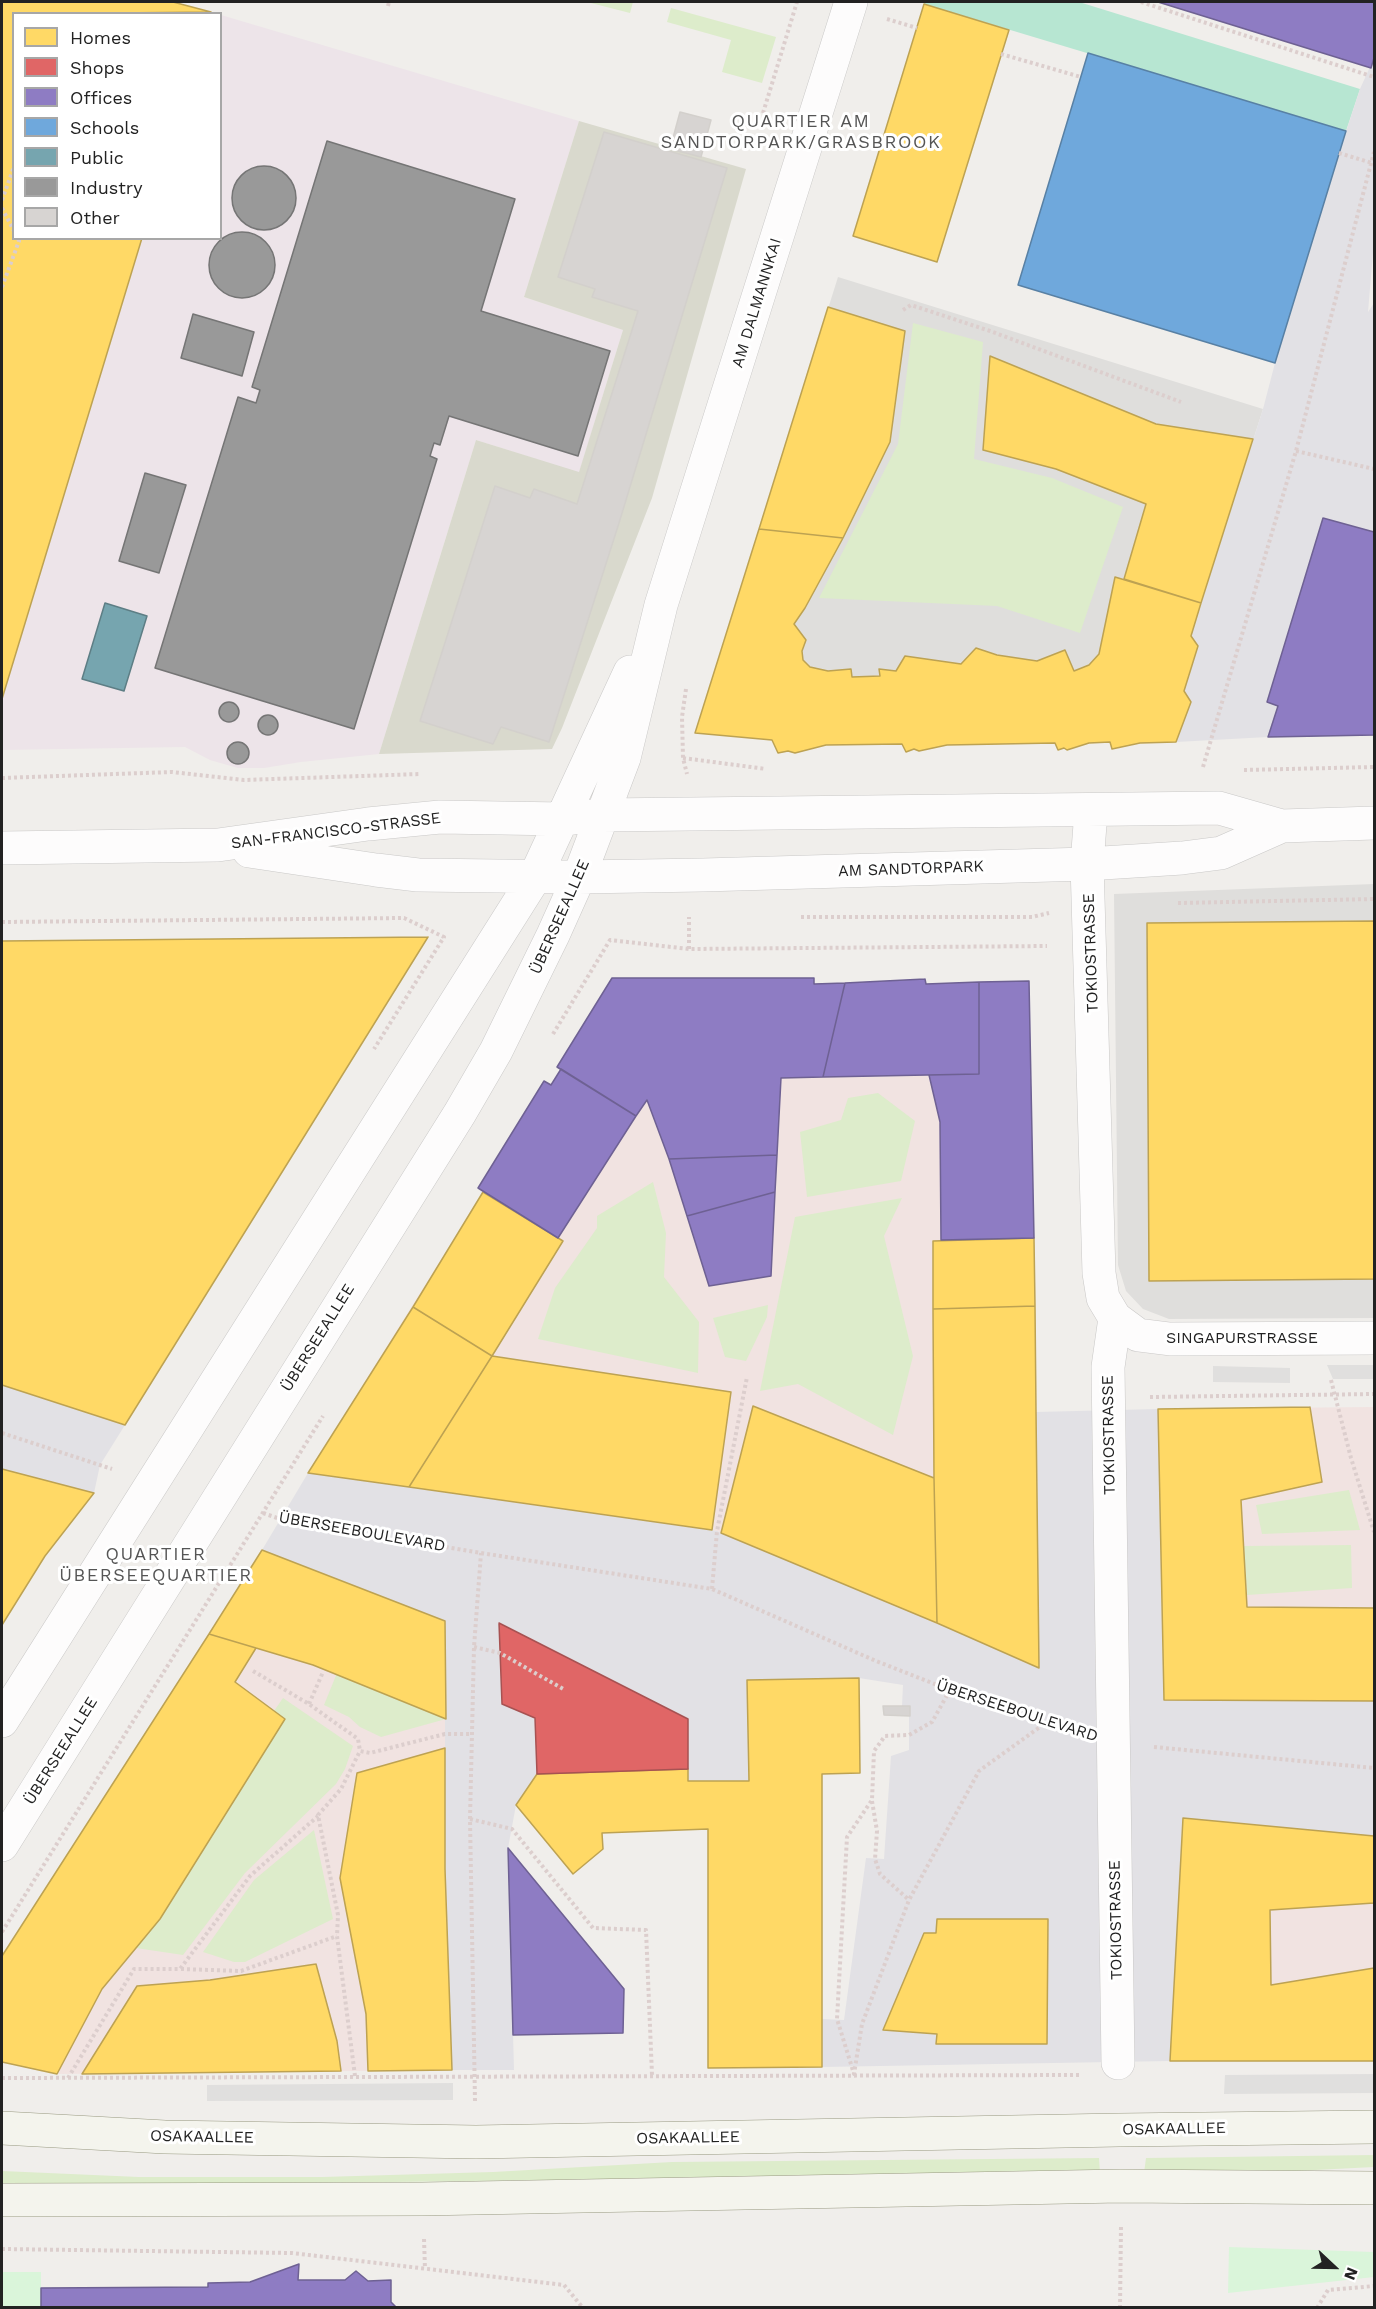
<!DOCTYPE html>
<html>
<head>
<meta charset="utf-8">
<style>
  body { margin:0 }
  #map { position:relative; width:1376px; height:2309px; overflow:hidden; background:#f0eeeb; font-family:"Work Sans",sans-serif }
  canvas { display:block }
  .frame { position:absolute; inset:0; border:3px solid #222; pointer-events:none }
  .legend { position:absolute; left:12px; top:12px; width:210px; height:228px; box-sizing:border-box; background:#fff; border:2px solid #a7a7a7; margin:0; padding:8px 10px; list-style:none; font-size:18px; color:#222 }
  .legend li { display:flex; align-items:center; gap:12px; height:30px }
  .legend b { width:30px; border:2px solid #a7a7a7 }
  .north { position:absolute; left:1304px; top:2237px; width:60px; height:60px; -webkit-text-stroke:4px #fff; paint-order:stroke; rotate:112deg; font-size:16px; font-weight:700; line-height:24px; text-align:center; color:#222 }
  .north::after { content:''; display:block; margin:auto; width:21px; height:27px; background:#222; clip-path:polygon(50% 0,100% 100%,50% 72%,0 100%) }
</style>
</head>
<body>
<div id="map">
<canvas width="1376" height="2309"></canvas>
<div class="frame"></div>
<ul class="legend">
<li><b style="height:16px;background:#ffd966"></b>Homes</li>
<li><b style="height:16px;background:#e06666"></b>Shops</li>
<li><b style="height:16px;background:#8e7cc3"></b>Offices</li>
<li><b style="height:16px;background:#6fa8dc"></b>Schools</li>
<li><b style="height:16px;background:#76a5af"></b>Public</li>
<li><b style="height:16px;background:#999"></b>Industry</li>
<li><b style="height:16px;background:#d7d4d2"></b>Other</li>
</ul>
<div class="north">N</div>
</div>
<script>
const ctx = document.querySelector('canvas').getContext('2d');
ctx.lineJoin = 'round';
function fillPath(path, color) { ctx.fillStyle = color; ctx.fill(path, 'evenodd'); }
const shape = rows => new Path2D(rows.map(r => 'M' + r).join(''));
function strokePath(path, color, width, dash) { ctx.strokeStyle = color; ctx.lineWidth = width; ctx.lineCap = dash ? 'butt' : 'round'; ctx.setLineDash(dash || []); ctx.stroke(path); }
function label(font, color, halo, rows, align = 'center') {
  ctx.font = font + ' "Work Sans",sans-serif'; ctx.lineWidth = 6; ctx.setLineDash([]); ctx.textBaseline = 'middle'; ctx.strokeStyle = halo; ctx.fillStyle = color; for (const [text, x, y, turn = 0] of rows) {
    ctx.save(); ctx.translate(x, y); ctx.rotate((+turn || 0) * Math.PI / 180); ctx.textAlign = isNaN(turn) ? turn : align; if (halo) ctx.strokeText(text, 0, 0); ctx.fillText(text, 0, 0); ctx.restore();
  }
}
fillPath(shape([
  [838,277,1263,409,1201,603,1191,702,1176,742,1140,743,1112,749,1110,742,1089,743,1067,750,1064,748,1058,750,1054,743,947,745,919,751,914,749,906,752,902,744,826,745,795,753,788,751,778,753,772,740,695,733],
  [1374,884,1374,1318,1169,1319,1143,1309,1126,1291,1118,1265,1114,894]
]), '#dfdedc');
fillPath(shape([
  [612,978,814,978,815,984,925,979,926,984,1029,981,1035,1306,1039,1668,717,1531,308,1473,483,1192,478,1188,544,1081,551,1085,561,1070,557,1067],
  [1374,1407,1374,1701,1164,1700,1158,1409],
  [262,1550,445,1621,445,1869,452,2070,57,2074,2,2062,2,1956],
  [1183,1818,1374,1836,1374,2061,1170,2061]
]), '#f1e3e1');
fillPath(shape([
  [221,15,579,121,524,297,623,330,579,473,476,440,379,754,301,762,264,768,238,768,210,760,185,747,2,750,2,699,142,239,220,238]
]), '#ede4e9');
fillPath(shape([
  [579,121,746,169,652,498,562,728,552,749,379,754,476,440,579,472,623,330,524,297]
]), '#d9d9cd');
fillPath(shape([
  [587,2,633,2,630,13],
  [671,8,776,37,762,83,722,72,731,40,667,22],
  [913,323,983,342,974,459,1052,478,1123,507,1080,633,997,606,819,598,898,444],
  [878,1093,915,1121,901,1181,807,1197,800,1132,841,1120,848,1098],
  [653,1182,666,1233,664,1277,699,1322,698,1373,538,1339,555,1288,597,1228,597,1216],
  [902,1198,884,1236,913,1356,893,1435,798,1384,760,1391,795,1217],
  [768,1305,767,1317,746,1361,725,1357,713,1318],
  [1349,1490,1360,1530,1262,1534,1256,1505],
  [1351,1545,1352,1588,1247,1595,1244,1546],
  [337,1673,446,1719,381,1737,360,1727,349,1717,324,1705],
  [283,1698,353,1746,345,1769,336,1784,245,1873,183,1955,136,1948,160,1919,284,1719,274,1711],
  [314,1830,333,1919,245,1962,234,1962,203,1952,254,1880],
  [1374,2155,1374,2167,1276,2172,1144,2173,1146,2158],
  [1099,2158,1100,2173,2,2187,2,2171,139,2177,322,2177,493,2172,672,2162]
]), '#ddeccb');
fillPath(shape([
  [1229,2247,1374,2252,1374,2277,1228,2293],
  [2,2272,41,2272,41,2307,2,2308]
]), '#daf5da');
fillPath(shape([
  [924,2,1079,2,1360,89,1346,131,924,4]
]), '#b7e6d2');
fillPath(shape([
  [1374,1365,1374,1379,1333,1379,1327,1365],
  [1213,1366,1290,1368,1290,1383,1213,1382],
  [1374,2074,1374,2093,1224,2094,1225,2075],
  [453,2083,453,2100,207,2101,207,2085]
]), '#e0dfde');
fillPath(shape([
  [1374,58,1374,241,1368,312,1374,303,1374,532,1323,518,1267,702,1278,706,1268,737,1176,742,1191,702,1184,691,1198,646,1191,636,1263,409,1275,363,1339,153,1360,89],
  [2,1385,125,1425,100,1465,94,1493,2,1469],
  [1158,1409,1164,1700,1374,1701,1374,1836,1184,1818,1170,2061,822,2067,822,2019,844,2020,866,1858,884,1859,891,1756,909,1750,909,1716,884,1715,883,1706,902,1706,903,1685,859,1678,747,1680,749,1781,688,1781,687,1719,499,1623,502,1704,535,1718,537,1774,516,1805,508,1848,514,2070,452,2070,445,1869,445,1622,262,1550,308,1473,717,1531,1039,1667,1036,1412],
  [937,1919,1048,1919,1047,2044,937,2044,937,2034,883,2030,924,1934,936,1933]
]), '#e2e1e5');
const homes = shape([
  [2,2,173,2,211,12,14,14,14,238,142,238,2,699,2,2],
  [924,4,1009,30,937,262,853,236,924,4],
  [828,307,905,331,890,442,843,538,759,529,828,307],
  [990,356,1156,424,1253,439,1201,603,1124,579,1146,504,1056,469,983,450,990,356],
  [759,529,843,538,805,608,794,624,806,640,802,651,803,660,810,667,828,671,851,669,852,677,880,676,879,669,896,671,905,656,961,664,976,648,997,655,1037,661,1065,650,1074,671,1089,665,1099,654,1115,577,1201,603,1191,636,1198,646,1184,691,1191,702,1176,742,1140,743,1112,749,1110,742,1089,743,1067,750,1064,748,1058,750,1055,743,947,745,919,751,914,749,906,752,902,744,826,745,795,753,788,751,778,753,772,740,695,733,759,529],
  [1374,921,1374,1279,1149,1281,1147,923,1374,921],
  [428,937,125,1425,2,1385,2,941,428,937],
  [483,1192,563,1241,492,1356,413,1307,483,1192],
  [1034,1238,1035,1306,933,1309,933,1241,1034,1238],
  [1035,1306,1036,1412,1039,1668,937,1623,934,1478,933,1309,1035,1306],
  [413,1307,492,1356,409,1487,308,1473,413,1307],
  [492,1356,731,1392,712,1530,409,1487,492,1356],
  [753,1406,934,1478,937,1623,721,1533,753,1406],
  [1310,1407,1322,1482,1241,1500,1247,1607,1374,1608,1374,1701,1164,1700,1158,1409,1310,1407],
  [2,1469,94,1493,45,1556,2,1625,2,1469],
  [262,1550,445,1621,446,1719,313,1665,209,1634,262,1550],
  [209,1634,256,1648,235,1682,285,1719,160,1919,102,1989,57,2074,2,2062,2,1956,209,1634],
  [859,1678,860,1773,822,1774,822,2067,708,2068,708,1829,602,1833,603,1849,573,1874,516,1805,537,1774,688,1769,688,1781,749,1781,747,1680,859,1678],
  [445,1748,445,1869,452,2070,368,2071,366,2014,340,1878,357,1773,445,1748],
  [1183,1818,1374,1836,1374,1903,1270,1910,1271,1985,1374,1968,1374,2061,1170,2061,1183,1818],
  [937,1919,1048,1919,1047,2044,936,2044,937,2034,883,2030,924,1933,936,1933,937,1919],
  [316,1964,337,2041,341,2071,82,2074,137,1986,210,1980,316,1964]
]);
fillPath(homes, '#ffd966');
strokePath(homes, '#bda252', 1.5);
const shops = shape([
  [499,1623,688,1719,688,1769,537,1774,535,1718,502,1704,499,1623]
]);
fillPath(shops, '#e06666');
strokePath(shops, '#a75252', 1.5);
const offices = shape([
  [1158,2,1374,2,1374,58,1371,68,1158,2],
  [1323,518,1374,532,1374,735,1268,737,1278,706,1267,702,1323,518],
  [612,978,814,978,814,984,845,983,823,1077,781,1078,777,1155,669,1159,647,1100,636,1116,557,1067,612,978],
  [925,979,926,984,979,982,979,1074,823,1077,845,983,925,979],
  [1029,981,1034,1238,941,1240,940,1122,929,1075,979,1074,979,982,1029,981],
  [561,1069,636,1116,558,1238,478,1188,544,1081,551,1085,561,1069],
  [777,1155,775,1192,687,1216,669,1159,777,1155],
  [775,1192,771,1276,709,1286,687,1216,775,1192],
  [508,1848,624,1989,623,2033,513,2035,508,1848],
  [299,2264,298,2280,345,2280,356,2271,368,2281,391,2280,391,2302,397,2308,41,2308,41,2288,208,2287,208,2283,250,2282,299,2264]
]);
fillPath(offices, '#8e7cc3');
strokePath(offices, '#6e6193', 1.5);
const schools = shape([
  [1088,53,1346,131,1275,363,1018,285,1088,53]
]);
fillPath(schools, '#6fa8dc');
strokePath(schools, '#5880a4', 1.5);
const public = shape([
  [105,603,147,616,124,691,82,679,105,603]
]);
fillPath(public, '#76a5af');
strokePath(public, '#5d7e85', 1.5);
const industry = shape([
  [327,141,515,199,481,311,610,351,578,456,449,416,440,445,434,443,430,456,437,459,354,729,155,668,238,397,256,403,260,390,252,387,327,141],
  '232 198a32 32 0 1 1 64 0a32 32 0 1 1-64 0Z',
  '209 265a33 33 0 1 1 66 0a33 33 0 1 1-66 0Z',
  [193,314,254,332,242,376,181,358,193,314],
  [145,473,186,485,159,573,119,561,145,473],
  '219 712a10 10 0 1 1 20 0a10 10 0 1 1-20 0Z',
  '258 725a10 10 0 1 1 20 0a10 10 0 1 1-20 0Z',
  '227 753a11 11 0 1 1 22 0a11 11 0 1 1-22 0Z'
]);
fillPath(industry, '#999');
strokePath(industry, '#757575', 1.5);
const building = shape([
  [680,112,711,120,701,157,670,149,680,112],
  [604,132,727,168,619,523,549,742,501,727,493,744,420,721,495,486,530,498,534,489,577,504,638,311,592,297,595,289,558,277,604,132],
  [883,1706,910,1706,910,1716,884,1715,883,1706]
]);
fillPath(building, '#d7d4d2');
strokePath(building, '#d3d0cc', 1.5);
const street = shape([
  [1091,811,1087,864,1099,1273,1103,1298,1115,1318,1108,1367,1118,2063],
  [2,848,218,845,368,824,440,817,563,819,603,815,1219,808,1282,826,1374,823],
  [249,851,376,870,418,875,579,877,703,875,1087,864,1182,858,1221,853,1282,826],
  [1115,1318,1138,1335,1170,1339,1374,1338],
  [2,1721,535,877,630,672],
  [2,1845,460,1113,496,1051,553,935,579,877,624,758,661,605,851,2]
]);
const secondary = shape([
  [2,2128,165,2137,476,2142,1119,2130,1374,2127],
  [2,2200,422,2199,1121,2186,1374,2188]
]);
strokePath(street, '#c9c8c7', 34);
strokePath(secondary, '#999a82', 34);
strokePath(shape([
  [1141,2,1374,77],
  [388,6,389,2],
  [887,19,917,28],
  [1001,54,1081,77],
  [763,113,797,2],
  [1339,153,1372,163],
  [2,200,14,167],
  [2,208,14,231],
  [2,287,19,241,18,238],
  [903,310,911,305,990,331,1181,402],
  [1296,451,1374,469],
  [686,689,682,717,683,758,687,774],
  [683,758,766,769],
  [1203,767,1296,451,1374,152],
  [1244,770,1374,767],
  [2,778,172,772,244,780,420,774],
  [1178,903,1374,899],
  [801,917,1032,917,1049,913],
  [2,922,404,918,444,937,374,1049],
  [689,949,689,917],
  [553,1034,610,940,689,949,1047,946],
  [1331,1380,1351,1458,1374,1532],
  [1150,1397,1374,1394],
  [2,1433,112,1469],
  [263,1513,280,1519,481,1553,712,1589,876,1661,950,1690,1074,1731],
  [712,1589,717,1531,747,1377],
  [474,1647,500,1653,565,1690],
  [253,1671,309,1704,358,1739,360,1751],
  [950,1690,932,1722,909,1735,885,1736,874,1751,872,1800,847,1837,837,2019,854,2074,862,2024,909,1900,979,1771,1044,1724],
  [309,1704,323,1672],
  [1154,1747,1374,1768],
  [872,1801,877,1831,875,1859,880,1874,909,1900],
  [470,1819,512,1829,593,1928,646,1930,652,2075],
  [2,1932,323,1416],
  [181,1969,241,1971,337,1936],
  [355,2076,337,1936,338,1915,318,1815,341,1789,360,1751,370,1753,445,1734,471,1734],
  [2,2078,1081,2075],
  [68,2078,134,1969,180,1969,250,1876,318,1816],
  [475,2101,470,1819,474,1647,481,1553],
  [424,2239,425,2269],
  [2,2249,292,2253,564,2285,583,2308],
  [1120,2308,1121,2227],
  [1317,2308,1328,2290,1374,2286]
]), '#dccecd', 4, [3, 3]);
strokePath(street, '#fdfcfc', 33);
strokePath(secondary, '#f4f4ed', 33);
label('16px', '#222', '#fff', [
  ["AM DALMANNKAI",757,303,-73],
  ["SAN-FRANCISCO-STRASSE",336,831,-7],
  ["AM SANDTORPARK",911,869,-2],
  ["ÜBERSEEALLEE",560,917,-66],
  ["TOKIOSTRASSE",1091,953,-92],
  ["ÜBERSEEALLEE",318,1338,-58],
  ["SINGAPURSTRASSE",1242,1338],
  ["TOKIOSTRASSE",1109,1435,-91],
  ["ÜBERSEEBOULEVARD",362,1532,10],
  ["ÜBERSEEBOULEVARD",1017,1711,18],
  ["ÜBERSEEALLEE",61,1751,-58],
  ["TOKIOSTRASSE",1116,1920,-91],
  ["OSAKAALLEE",1174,2129,-1],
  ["OSAKAALLEE",202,2137,1],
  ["OSAKAALLEE",688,2138,-1]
]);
ctx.letterSpacing = '1.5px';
label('18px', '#555', '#fff', [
  ["QUARTIER AM",801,122],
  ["SANDTORPARK/GRASBROOK",801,143],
  ["QUARTIER",156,1555],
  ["ÜBERSEEQUARTIER",156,1576]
]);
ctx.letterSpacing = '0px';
</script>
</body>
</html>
